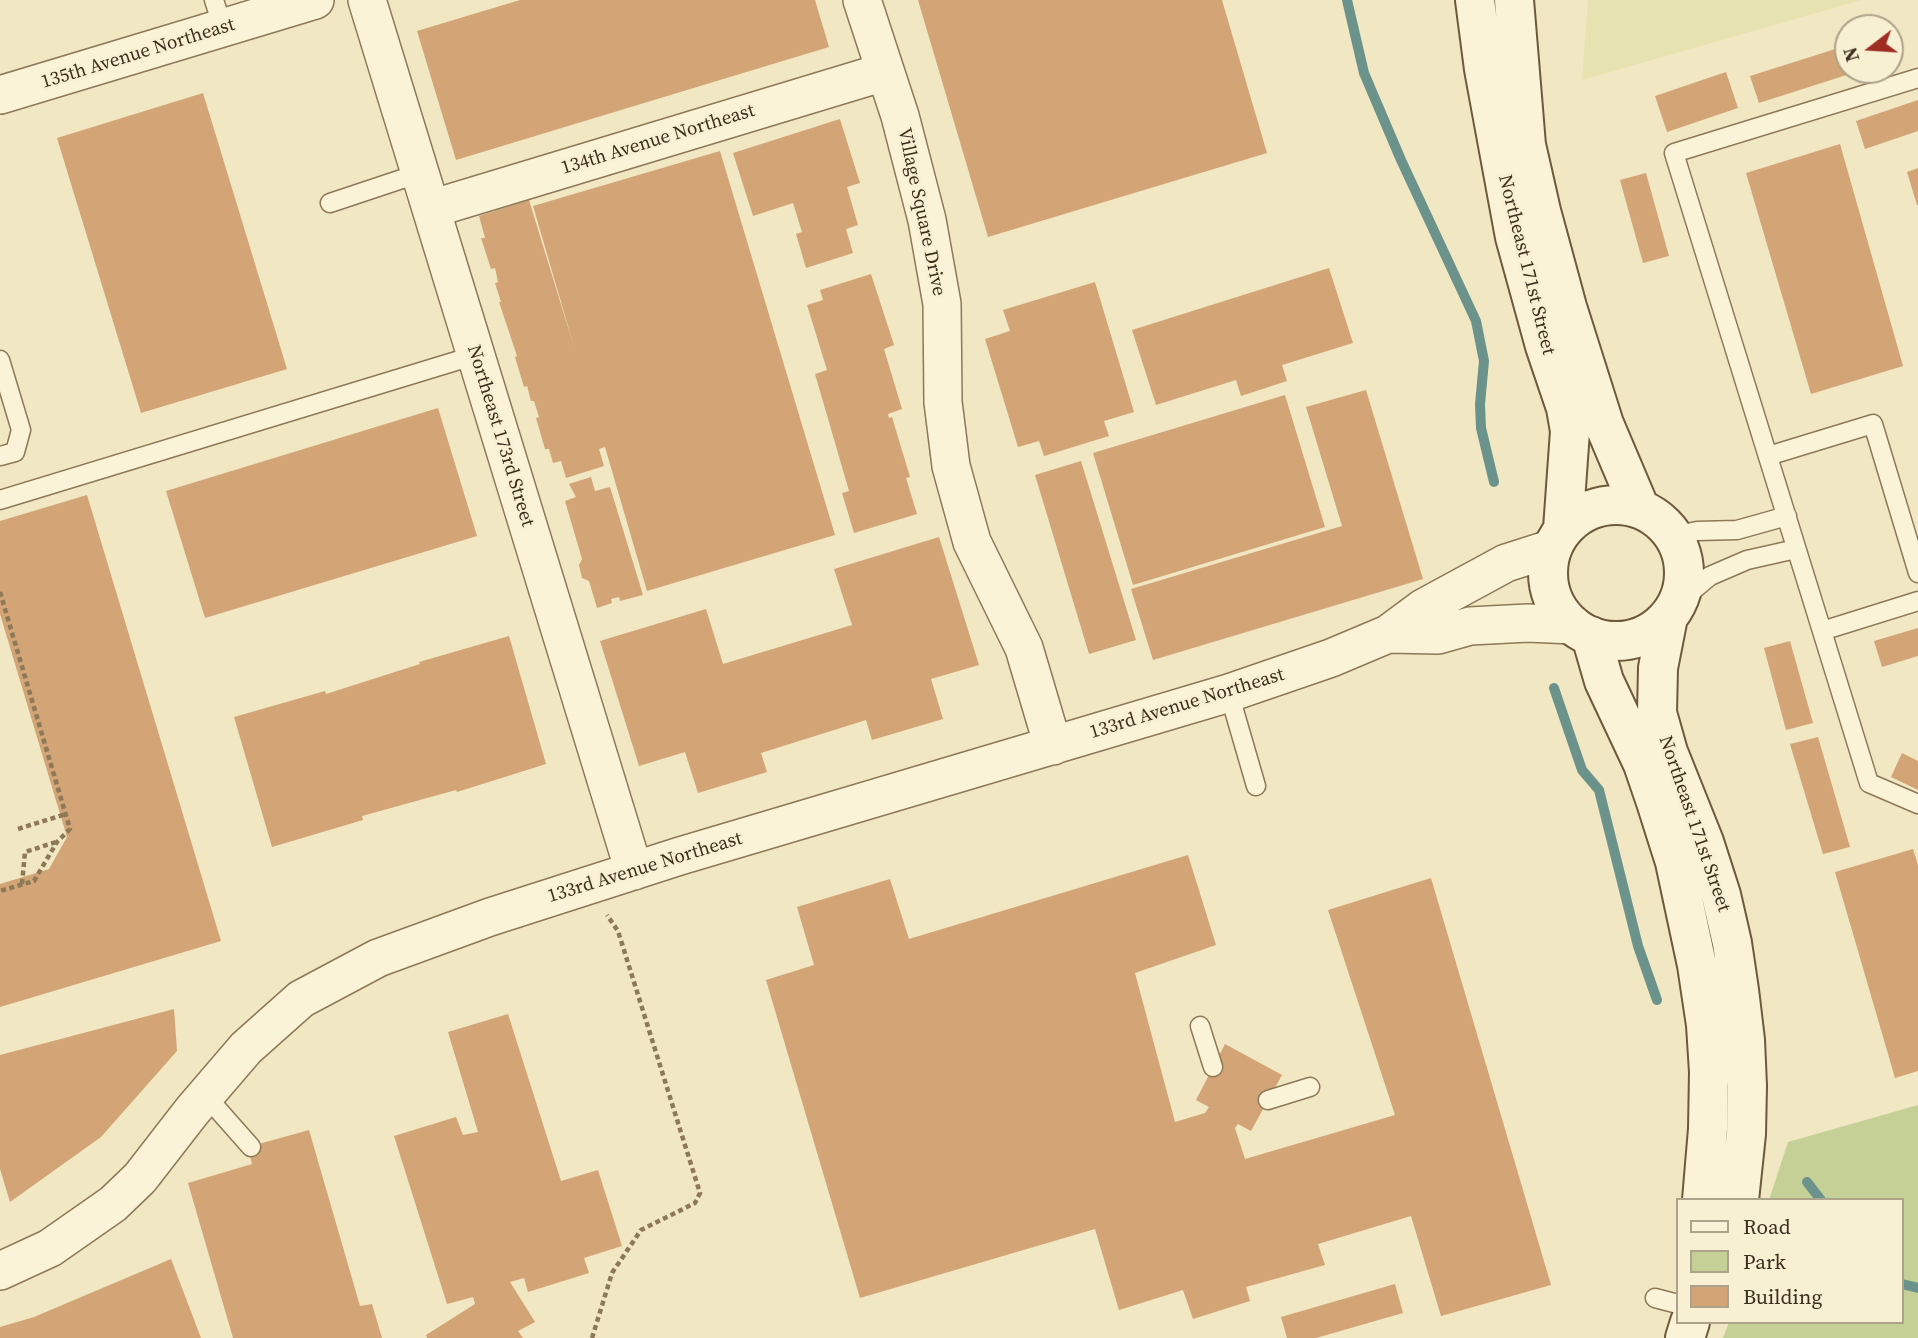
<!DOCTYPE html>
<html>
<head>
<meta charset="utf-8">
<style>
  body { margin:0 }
  #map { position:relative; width:1918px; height:1338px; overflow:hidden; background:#f1e7c3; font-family:"Source Serif 4",serif }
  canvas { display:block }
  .legend { position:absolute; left:1676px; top:1198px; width:228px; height:126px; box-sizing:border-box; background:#f8f0d3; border:2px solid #ada28a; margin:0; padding:9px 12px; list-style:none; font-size:21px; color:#3c2e1d }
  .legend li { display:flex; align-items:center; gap:14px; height:35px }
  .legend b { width:35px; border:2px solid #ada28a }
  .north { position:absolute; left:1834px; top:14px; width:70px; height:70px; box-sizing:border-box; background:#f8f0d3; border:2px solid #ada28a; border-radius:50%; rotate:253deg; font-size:19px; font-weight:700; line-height:28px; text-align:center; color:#3c2e1d }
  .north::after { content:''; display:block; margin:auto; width:24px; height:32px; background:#a02d24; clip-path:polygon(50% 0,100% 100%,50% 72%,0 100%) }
</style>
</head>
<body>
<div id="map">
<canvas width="1918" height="1338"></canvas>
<ul class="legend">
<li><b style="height:9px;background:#fbf3d7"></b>Road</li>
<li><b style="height:19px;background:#c5d096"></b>Park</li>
<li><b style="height:19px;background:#d2a476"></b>Building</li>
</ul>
<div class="north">N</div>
</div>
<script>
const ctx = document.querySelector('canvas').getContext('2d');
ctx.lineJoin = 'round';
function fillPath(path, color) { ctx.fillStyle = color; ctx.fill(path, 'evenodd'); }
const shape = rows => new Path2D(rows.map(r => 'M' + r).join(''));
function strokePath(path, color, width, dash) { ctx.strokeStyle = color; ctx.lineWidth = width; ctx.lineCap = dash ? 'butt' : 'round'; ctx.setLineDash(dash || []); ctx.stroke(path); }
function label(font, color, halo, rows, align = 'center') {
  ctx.font = font + ' "Source Serif 4",serif'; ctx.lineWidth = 5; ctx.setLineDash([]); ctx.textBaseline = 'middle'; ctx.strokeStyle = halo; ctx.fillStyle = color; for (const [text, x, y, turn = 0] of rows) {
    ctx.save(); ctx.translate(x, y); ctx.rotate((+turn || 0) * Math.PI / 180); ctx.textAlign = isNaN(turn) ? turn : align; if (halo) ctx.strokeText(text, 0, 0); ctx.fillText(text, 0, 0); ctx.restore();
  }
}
fillPath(shape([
  [1588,0,1861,0,1582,80]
]), '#e7e3b0');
fillPath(shape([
  [1918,1105,1918,1338,1723,1338,1729,1322,1902,1322,1902,1200,1769,1200,1788,1142]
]), '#c5d096');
strokePath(shape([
  [1347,0,1364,73,1401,160,1476,321,1484,361,1480,404,1481,428,1494,482],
  [1554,688,1582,770,1599,790,1638,946,1657,1000],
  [1807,1182,1821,1200],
  [1902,1284,1918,1288]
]), '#6b938c', 10);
fillPath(shape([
  [520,0,815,0,829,47,456,160,417,31],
  [918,0,1222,0,1267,153,988,237],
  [1848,45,1848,70,1859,71,1759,103,1750,76],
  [1726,72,1738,108,1667,132,1655,96],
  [203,93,287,369,141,413,57,138],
  [1918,100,1918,131,1865,149,1856,121],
  [840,119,860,183,847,187,858,225,846,229,853,253,806,268,796,234,802,232,793,203,753,216,733,153],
  [1840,144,1903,366,1811,394,1746,173],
  [720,151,835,535,647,591,605,447,599,449,604,466,566,478,561,461,553,463,549,449,545,449,536,418,539,417,534,401,531,401,527,386,524,387,515,357,517,356,499,302,501,302,495,283,498,282,495,268,491,269,481,238,485,238,479,216,529,200,575,350,533,206],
  [1918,168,1918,205,1917,205,1907,172],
  [1646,173,1669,256,1643,263,1620,180],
  [1329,268,1353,343,1282,365,1287,381,1241,396,1236,380,1156,405,1132,330],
  [871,274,894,345,884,349,902,409,888,414,889,418,892,417,910,477,906,478,917,514,854,533,842,493,849,491,815,374,827,370,807,305,823,300,820,290],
  [1095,282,1134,412,1104,421,1109,436,1044,456,1039,441,1018,447,985,339,1010,331,1003,310],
  [1366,390,1423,579,1153,660,1131,589,1342,526,1306,407],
  [1285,395,1325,527,1133,585,1093,453],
  [438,408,477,536,205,618,166,491],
  [1081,461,1136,640,1089,654,1035,475],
  [591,477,595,491,610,487,643,595,620,601,619,597,611,599,612,603,597,608,589,581,582,578,579,565,582,559,565,501,576,497,569,484],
  [87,495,221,941,0,1007,0,884,49,869,67,837,0,614,0,521],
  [939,537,979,665,931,679,943,719,872,740,866,720,761,753,767,772,698,793,685,752,639,766,600,641,706,609,723,664,852,625,834,569],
  [1918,628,1918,656,1882,667,1874,641],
  [509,636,546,764,457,792,456,790,362,816,363,820,272,847,234,717,325,691,326,694,420,664,419,662],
  [1790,641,1813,723,1786,730,1764,648],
  [1818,737,1850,847,1823,854,1790,744],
  [1902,753,1918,761,1918,790,1891,777],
  [1913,849,1918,865,1918,1071,1895,1078,1835,872],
  [1188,855,1216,945,1135,973,1175,1122,1205,1113,1209,1107,1196,1100,1225,1044,1282,1075,1251,1131,1238,1124,1235,1128,1245,1159,1395,1115,1328,910,1431,878,1551,1285,1441,1316,1411,1216,1318,1244,1325,1265,1246,1287,1250,1301,1193,1319,1183,1290,1119,1310,1095,1229,860,1298,766,980,814,965,797,907,890,879,909,939],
  [174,1009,177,1051,101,1137,10,1202,0,1169,0,1055],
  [508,1014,561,1181,598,1170,622,1246,584,1258,589,1273,528,1292,524,1278,510,1282,535,1322,518,1331,523,1338,427,1338,426,1335,475,1304,473,1297,447,1304,394,1136,456,1117,463,1135,478,1132,448,1032],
  [309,1130,360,1306,372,1304,382,1338,233,1338,188,1183,252,1164,248,1147],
  [171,1259,201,1338,0,1338,0,1327,34,1317],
  [1395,1284,1403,1313,1316,1338,1287,1338,1281,1317]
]), '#d2a476');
const lane = shape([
  [214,0,223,28],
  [1918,78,1674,153,1869,783,1918,804],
  [330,203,420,173],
  [0,360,21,430,15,452,0,456],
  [1768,456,1873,424,1918,573],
  [0,500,476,355],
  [1673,536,1697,531,1737,530,1787,516],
  [1674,606,1710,576,1747,560,1796,549],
  [1822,631,1918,601],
  [1229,693,1256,786],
  [1200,1026,1213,1067],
  [205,1095,251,1147],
  [1268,1100,1310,1087],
  [1655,1298,1678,1304]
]);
const street = shape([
  [367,0,634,871],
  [862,0,900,116,927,220,942,304,943,402,951,466,972,542,1024,648,1053,746],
  [0,95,315,0],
  [431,209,884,72],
  [1388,634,1438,635,1470,626,1528,623,1573,625],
  [0,1271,50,1248,113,1204,140,1178,192,1111,246,1048,301,999,378,958,490,917,680,856,1229,693,1331,658,1388,634,1423,608,1506,563,1553,548]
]);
const secondary = shape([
  [1475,0,1484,69,1515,237,1545,346,1566,408,1570,431,1563,529],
  [1514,0,1526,145,1541,211,1567,307,1604,424,1640,509],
  '1548 573a68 68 0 1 1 136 0a68 68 0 1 1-136 0Z',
  [1668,617,1658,668,1657,713,1668,752,1704,842,1721,895,1732,943,1739,990,1745,1040,1747,1086,1746,1134,1739,1200],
  [1591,636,1604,681,1643,764,1656,802,1675,862,1697,965,1706,1025,1709,1072,1708,1129,1702,1200],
  [1685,1338,1690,1322]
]);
strokePath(lane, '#8d7858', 21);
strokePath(street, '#8d7858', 40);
strokePath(secondary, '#6f593b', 42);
strokePath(shape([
  [0,592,70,829,57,842,34,881,0,891],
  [18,829,66,814],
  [22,884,25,852,56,842],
  [592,1338,612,1273,641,1230,695,1203,700,1193,618,931,607,915]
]), '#8d7858', 4.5, [5, 3.5]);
strokePath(lane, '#fbf3d7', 18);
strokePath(street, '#fbf3d7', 37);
strokePath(secondary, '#fbf3d7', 38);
label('19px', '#3c2e1d', '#f8f0d3', [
  ["135th Avenue Northeast",138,54,-17],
  ["134th Avenue Northeast",658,140,-17],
  ["Village Square Drive",921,212,78],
  ["Northeast 171st Street",1526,265,76],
  ["Northeast 173rd Street",500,436,73],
  ["133rd Avenue Northeast",1187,704,-17],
  ["Northeast 171st Street",1694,824,71],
  ["133rd Avenue Northeast",645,868,-17]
]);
</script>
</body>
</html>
